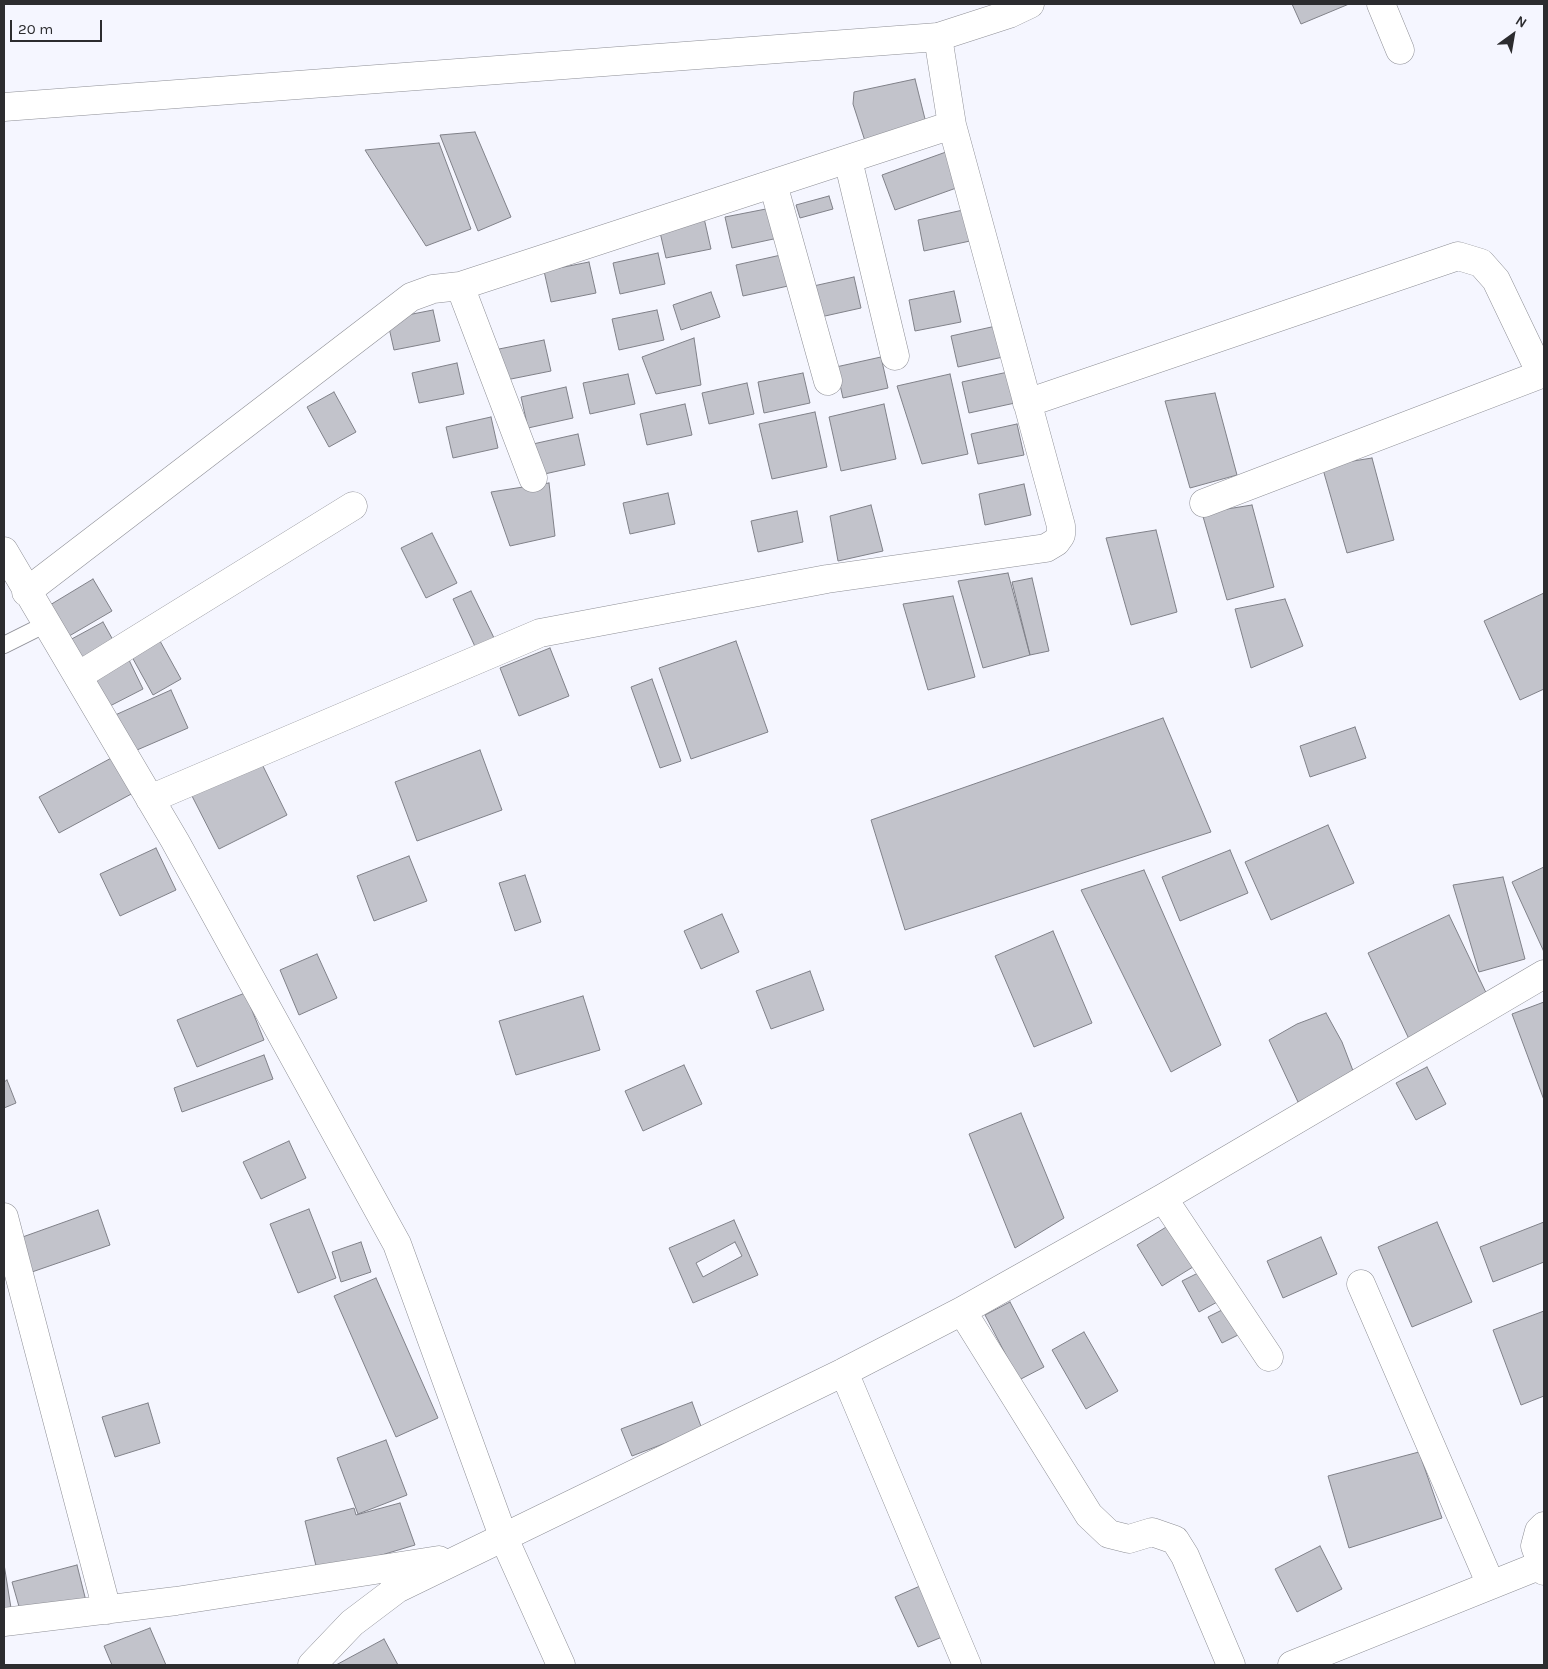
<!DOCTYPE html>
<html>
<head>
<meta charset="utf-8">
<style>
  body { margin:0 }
  #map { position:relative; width:1548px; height:1669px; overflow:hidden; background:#f5f6ff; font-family:Karla,sans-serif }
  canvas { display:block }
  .frame { position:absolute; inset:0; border:5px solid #2c2c2f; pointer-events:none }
  .north { position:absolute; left:1488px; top:10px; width:50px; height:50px; -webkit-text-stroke:4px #f5f6ff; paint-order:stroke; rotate:32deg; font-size:14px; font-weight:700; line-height:20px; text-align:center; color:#2c2c2f }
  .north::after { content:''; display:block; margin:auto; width:18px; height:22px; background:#2c2c2f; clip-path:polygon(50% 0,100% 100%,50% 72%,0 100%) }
  .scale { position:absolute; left:10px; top:20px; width:92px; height:22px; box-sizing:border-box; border:2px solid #2c2c2f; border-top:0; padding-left:6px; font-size:15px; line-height:18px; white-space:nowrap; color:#2c2c2f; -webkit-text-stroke:4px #f5f6ff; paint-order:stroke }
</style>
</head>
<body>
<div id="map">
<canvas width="1548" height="1669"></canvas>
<div class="frame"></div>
<div class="north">N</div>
<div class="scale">20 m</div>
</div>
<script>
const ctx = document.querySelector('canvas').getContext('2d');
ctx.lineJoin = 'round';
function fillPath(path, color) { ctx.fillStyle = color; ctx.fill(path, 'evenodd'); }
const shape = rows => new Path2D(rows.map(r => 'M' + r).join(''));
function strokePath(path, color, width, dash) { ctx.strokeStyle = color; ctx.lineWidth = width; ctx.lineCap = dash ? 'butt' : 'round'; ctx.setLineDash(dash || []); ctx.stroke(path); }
const building = shape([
  [1292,4,1349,4,1301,24,1292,4],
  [915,79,927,127,865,141,853,104,854,92,915,79],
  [475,132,511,217,478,231,440,135,475,132],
  [439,143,471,229,426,246,365,150,439,143],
  [946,152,959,187,895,210,882,175,946,152],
  [829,196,833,209,800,218,796,205,829,196],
  [771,208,778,238,732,248,725,217,771,208],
  [963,210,970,241,924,251,918,220,963,210],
  [704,218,711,249,666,258,659,228,704,218],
  [658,253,665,284,620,294,613,263,658,253],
  [781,255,788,286,743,296,736,265,781,255],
  [589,262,596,293,551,302,544,271,589,262],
  [854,277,861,308,816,318,809,287,854,277],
  [954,291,961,322,915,331,909,300,954,291],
  [711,292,720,317,681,330,673,305,711,292],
  [433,310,440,341,394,350,387,319,433,310],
  [657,310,664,340,619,350,612,319,657,310],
  [996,326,1003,357,958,367,951,336,996,326],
  [694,338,701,385,656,394,642,357,694,338],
  [544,340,551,371,506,380,499,349,544,340],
  [881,357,888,388,843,398,836,367,881,357],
  [457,363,464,394,419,403,412,373,457,363],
  [1008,372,1015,403,969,413,962,382,1008,372],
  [803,373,810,403,764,413,758,382,803,373],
  [628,374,635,404,590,414,583,383,628,374],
  [950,374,968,454,922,464,897,386,950,374],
  [747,383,754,414,709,424,702,393,747,383],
  [566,387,573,418,528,428,521,397,566,387],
  [334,392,356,432,329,447,307,407,334,392],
  [1215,393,1237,475,1190,488,1165,401,1215,393],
  [685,404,692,435,647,445,640,414,685,404],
  [884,404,896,459,841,471,829,417,884,404],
  [815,412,827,467,772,479,759,424,815,412],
  [491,417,498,448,453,458,446,427,491,417],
  [1017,424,1024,455,978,464,971,434,1017,424],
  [578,434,585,465,540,475,533,444,578,434],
  [1372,458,1394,540,1347,553,1322,466,1372,458],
  [549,483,555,536,510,546,491,492,549,483],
  [1024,484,1031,515,985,525,979,494,1024,484],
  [668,493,675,524,630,534,623,503,668,493],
  [871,505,883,551,838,561,830,516,871,505],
  [1252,505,1274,587,1227,600,1202,513,1252,505],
  [797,511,803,542,758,552,751,521,797,511],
  [1156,530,1177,612,1131,625,1106,538,1156,530],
  [432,533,457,583,426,598,401,548,432,533],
  [1008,573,1030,655,983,668,958,581,1008,573],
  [1032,578,1049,651,1030,655,1012,582,1032,578],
  [93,579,112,611,64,639,45,608,93,579],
  [471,591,497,644,478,653,453,599,471,591],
  [1544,593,1544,689,1520,700,1484,621,1544,593],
  [953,596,975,677,928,690,903,604,953,596],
  [1285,599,1303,646,1251,668,1235,609,1285,599],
  [103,622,118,649,83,668,68,641,103,622],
  [160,641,181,679,153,695,132,657,160,641],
  [736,641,768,732,691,759,659,668,736,641],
  [550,648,569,696,519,716,500,668,550,648],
  [129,660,143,689,108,707,94,677,129,660],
  [652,679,681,761,660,768,631,687,652,679],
  [171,690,188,728,130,753,113,716,171,690],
  [1163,718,1211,832,905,930,871,820,1163,718],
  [1355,727,1366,758,1310,777,1300,746,1355,727],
  [480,750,502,810,417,841,395,782,480,750],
  [115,756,135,792,59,833,39,797,115,756],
  [261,762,287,815,219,849,192,796,261,762],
  [1328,825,1354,883,1271,920,1245,862,1328,825],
  [156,848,176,890,120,916,100,874,156,848],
  [1230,850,1248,893,1180,921,1162,877,1230,850],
  [409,856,427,901,374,921,357,876,409,856],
  [1544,867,1544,952,1512,882,1544,867],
  [1144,870,1221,1045,1171,1072,1081,890,1144,870],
  [525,875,541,922,515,931,499,883,525,875],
  [1503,877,1525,959,1479,972,1453,885,1503,877],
  [722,914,739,952,701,969,684,931,722,914],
  [1449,915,1490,1001,1409,1039,1368,953,1449,915],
  [1053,931,1092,1023,1034,1047,995,956,1053,931],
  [317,954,337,998,299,1015,280,970,317,954],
  [810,971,824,1010,771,1029,756,991,810,971],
  [245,993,264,1040,197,1067,177,1020,245,993],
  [583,996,600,1050,516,1075,499,1021,583,996],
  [1544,1002,1544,1100,1512,1014,1544,1002],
  [1326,1013,1342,1042,1355,1076,1298,1102,1269,1040,1297,1024,1326,1013],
  [264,1055,273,1079,182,1112,174,1088,264,1055],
  [684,1065,702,1104,643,1131,625,1091,684,1065],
  [1427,1067,1446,1104,1416,1120,1396,1083,1427,1067],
  [7,1080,16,1103,4,1108,4,1082,7,1080],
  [1021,1113,1064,1218,1015,1248,969,1134,1021,1113],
  [289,1141,306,1178,261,1199,243,1162,289,1141],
  [309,1209,336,1278,298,1293,270,1224,309,1209],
  [98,1210,110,1245,29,1273,17,1239,98,1210],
  [734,1220,758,1275,693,1303,669,1248,734,1220],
  [735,1242,742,1256,703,1277,696,1263,735,1242],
  [1176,1221,1201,1262,1162,1286,1137,1245,1176,1221],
  [1437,1222,1472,1302,1412,1327,1378,1247,1437,1222],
  [1544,1222,1544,1262,1493,1282,1480,1247,1544,1222],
  [1321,1237,1337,1274,1283,1298,1267,1261,1321,1237],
  [361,1242,371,1272,341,1282,332,1252,361,1242],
  [1202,1271,1219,1301,1199,1312,1182,1281,1202,1271],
  [376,1278,438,1418,396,1437,334,1296,376,1278],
  [1010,1302,1044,1367,1019,1380,985,1315,1010,1302],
  [1226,1308,1240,1334,1222,1343,1208,1317,1226,1308],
  [1544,1311,1544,1396,1521,1405,1493,1330,1544,1311],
  [1084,1332,1118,1391,1086,1409,1052,1350,1084,1332],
  [692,1402,702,1429,632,1456,621,1429,692,1402],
  [148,1403,160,1443,115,1457,102,1417,148,1403],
  [386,1440,407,1495,358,1514,337,1458,386,1440],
  [1419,1452,1442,1518,1349,1548,1328,1476,1419,1452],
  [400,1503,415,1545,318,1574,305,1521,354,1508,356,1515,400,1503],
  [1320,1546,1342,1589,1297,1612,1275,1569,1320,1546],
  [4,1564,11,1608,4,1609,4,1564],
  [77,1565,86,1601,22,1617,12,1582,77,1565],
  [920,1586,942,1637,918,1647,895,1597,920,1586],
  [150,1628,166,1665,112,1665,104,1646,150,1628],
  [384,1639,398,1665,336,1665,384,1639]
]);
fillPath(building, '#c2c3cb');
strokePath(building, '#808189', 1);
const lane = shape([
  [4,645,46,624]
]);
const street = shape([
  [1381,4,1400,50],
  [848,160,895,356],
  [773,184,828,381],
  [460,286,533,478],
  [1027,403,1458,256,1481,263,1496,280,1541,374],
  [1204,503,1544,373],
  [4,551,175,841,397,1244,503,1536,561,1665],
  [26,592,411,297,433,289,460,286,952,125],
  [78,676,353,506],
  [150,799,540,633,827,579,1046,548,1056,542,1061,535,1061,526,952,125,938,37],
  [1163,1198,1269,1357],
  [4,1217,107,1610],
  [1361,1284,1491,1585],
  [962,1311,1089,1515,1109,1534,1129,1539,1152,1532,1175,1540,1185,1556,1231,1665],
  [844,1372,967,1665],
  [1544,1526,1539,1531,1535,1546,1544,1571],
  [4,1622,176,1601,439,1560],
  [312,1665,352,1623,397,1589,844,1372,962,1311,1163,1198,1544,974],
  [1292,1665,1541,1565]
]);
const secondary = shape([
  [4,107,938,37,1009,14,1030,4]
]);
strokePath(lane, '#8e8f96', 18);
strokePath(street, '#8e8f96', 29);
strokePath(secondary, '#8e8f96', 29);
strokePath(lane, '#fff', 16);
strokePath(street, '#fff', 28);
strokePath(secondary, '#fff', 28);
</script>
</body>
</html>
